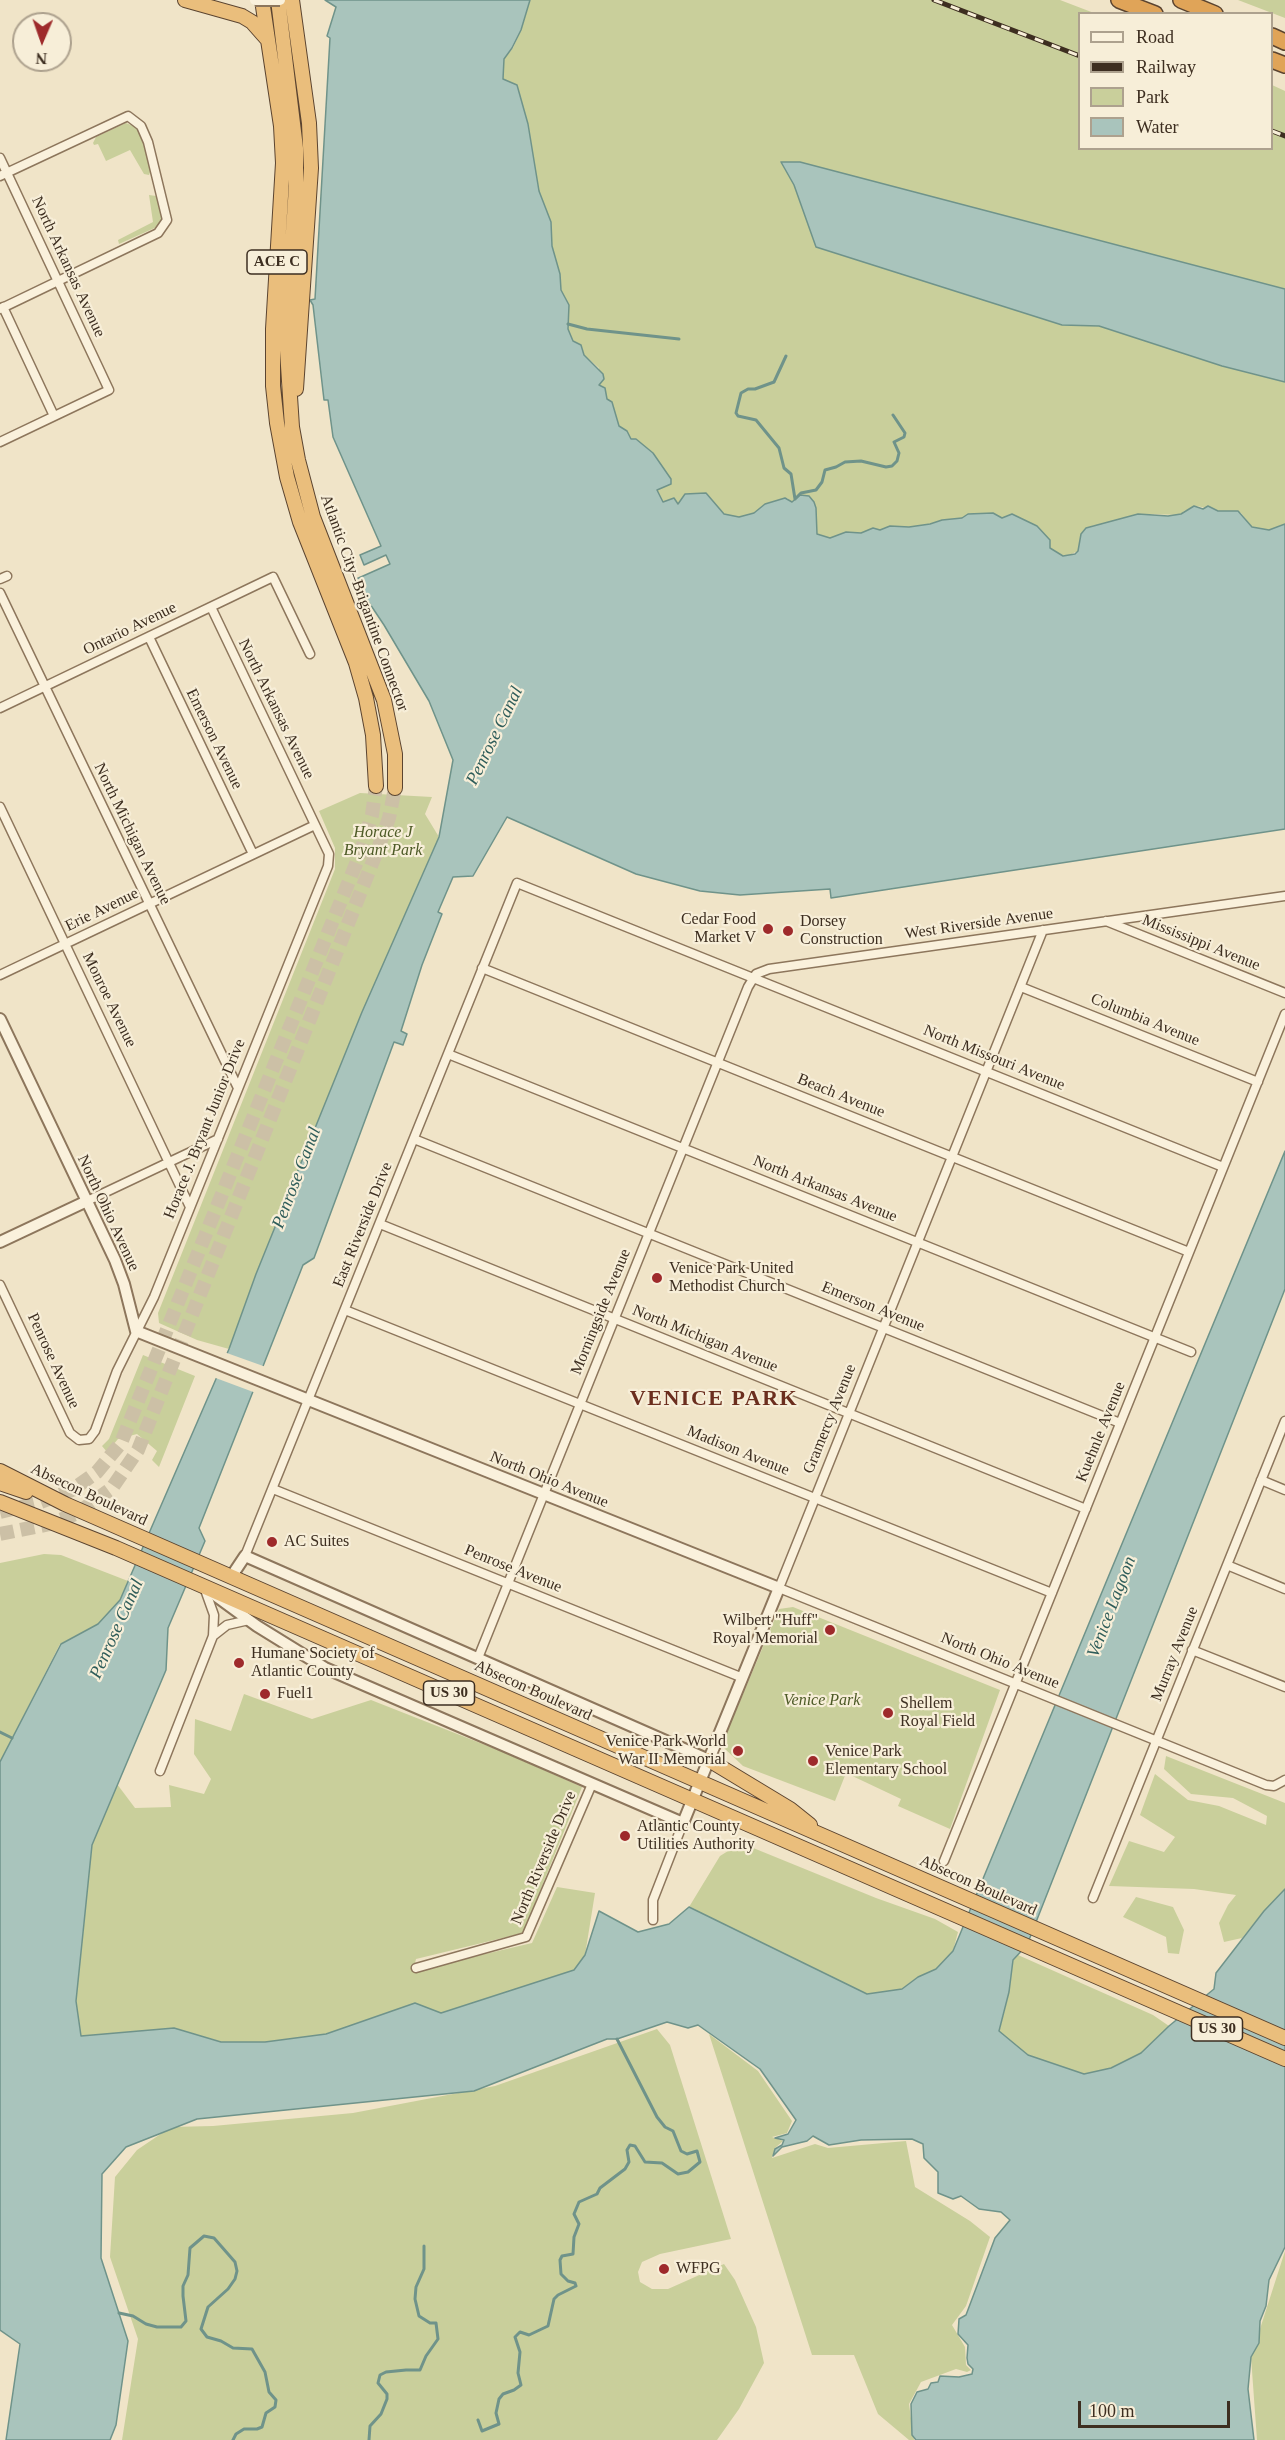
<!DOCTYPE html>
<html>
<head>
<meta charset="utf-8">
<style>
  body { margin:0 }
  #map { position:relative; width:1285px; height:2440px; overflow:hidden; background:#f0e4c8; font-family:Georgia,serif }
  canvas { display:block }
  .legend { position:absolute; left:1078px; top:12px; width:195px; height:138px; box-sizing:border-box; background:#f7eed8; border:2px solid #ada18e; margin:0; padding:8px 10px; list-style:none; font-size:18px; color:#3d2e20 }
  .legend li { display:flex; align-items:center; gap:12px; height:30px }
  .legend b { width:30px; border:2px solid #ada18e }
  .north { position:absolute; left:12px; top:12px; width:60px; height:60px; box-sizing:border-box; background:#f7eed8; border:2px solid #ada18e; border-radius:50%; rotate:182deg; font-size:16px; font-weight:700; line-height:24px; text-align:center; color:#3d2e20 }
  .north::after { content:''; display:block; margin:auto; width:21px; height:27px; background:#9e2a2b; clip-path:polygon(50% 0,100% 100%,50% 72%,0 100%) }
  .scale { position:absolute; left:1078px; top:2401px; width:152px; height:27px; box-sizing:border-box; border:3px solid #3d2e20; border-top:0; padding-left:8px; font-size:18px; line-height:21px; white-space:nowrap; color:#3d2e20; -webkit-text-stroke:4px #f7eed8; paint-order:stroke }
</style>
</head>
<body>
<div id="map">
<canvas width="1285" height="2440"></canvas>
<ul class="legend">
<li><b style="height:8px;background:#faf1dc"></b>Road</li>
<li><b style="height:8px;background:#3d2e20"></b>Railway</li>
<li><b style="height:16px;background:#c9cf9b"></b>Park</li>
<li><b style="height:16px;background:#a9c4bc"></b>Water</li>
</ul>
<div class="north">N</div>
<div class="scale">100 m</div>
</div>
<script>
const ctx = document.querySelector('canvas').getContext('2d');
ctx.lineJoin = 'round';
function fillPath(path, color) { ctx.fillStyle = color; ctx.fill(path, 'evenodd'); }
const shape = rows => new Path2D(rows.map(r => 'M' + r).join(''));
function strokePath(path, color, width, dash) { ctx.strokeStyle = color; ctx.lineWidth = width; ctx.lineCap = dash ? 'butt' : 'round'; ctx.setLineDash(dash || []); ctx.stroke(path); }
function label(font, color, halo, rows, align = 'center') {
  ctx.font = font + ' Georgia,serif'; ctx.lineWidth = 4.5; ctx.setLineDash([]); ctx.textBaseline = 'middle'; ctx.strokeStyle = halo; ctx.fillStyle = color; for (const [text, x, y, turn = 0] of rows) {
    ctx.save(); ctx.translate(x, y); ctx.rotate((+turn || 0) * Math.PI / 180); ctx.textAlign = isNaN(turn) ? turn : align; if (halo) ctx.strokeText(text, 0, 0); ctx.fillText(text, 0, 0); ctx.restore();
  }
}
fillPath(shape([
  [530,0,1060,0,1094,13,1080,14,1080,148,1272,148,1272,85,1285,91,1285,289,800,162,781,162,794,185,816,247,1062,325,1099,326,1222,366,1285,382,1285,524,1269,530,1252,527,1241,513,1235,511,1219,511,1197,506,1184,511,1181,515,1144,514,1092,526,1084,530,1081,534,1078,551,1067,556,1059,554,1050,548,1050,542,1012,514,1002,518,990,513,968,514,962,518,942,520,930,524,909,527,890,526,880,530,873,528,861,533,852,532,830,538,817,534,817,522,787,498,765,504,754,513,739,517,724,514,706,493,685,494,678,504,663,502,657,490,671,484,671,479,649,449,631,439,627,431,619,426,612,402,607,399,605,390,599,385,599,368,584,355,582,347,573,341,568,329,569,305,561,290,560,274,552,246,551,222,539,191,528,124,517,85,503,79,504,59,513,48,521,30],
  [1238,0,1285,0,1285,18],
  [126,123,138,128,144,139,151,170,149,175,144,174,130,150,106,161,98,144,94,145,93,143,96,137],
  [149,195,156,196,160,204,162,216,159,226,119,244,118,240,153,222],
  [360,793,432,797,425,814,439,837,362,1012,256,1274,229,1349,197,1340,159,1323,158,1313,335,869,335,848,319,811],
  [143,1355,195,1376,159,1467,152,1460,157,1451,137,1434,118,1439,107,1452,102,1446,109,1439],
  [44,1554,61,1555,128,1581,120,1600,98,1624,60,1644,0,1762,0,1563],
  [793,1607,1000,1690,950,1829,898,1806,901,1799,846,1773,835,1801,743,1766,724,1748,727,1732,779,1609],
  [244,1694,312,1719,371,1700,503,1752,582,1787,523,1933,416,1959,413,1971,532,1943,557,1887,595,1893,585,1955,574,1970,441,2013,415,2003,326,2034,265,2042,221,2042,174,2028,81,2036,76,2001,92,1845,117,1784,135,1808,171,1807,169,1785,204,1794,211,1779,194,1754,195,1719,231,1731],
  [1166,1756,1285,1803,1285,1889,1264,1911,1242,1938,1224,1942,1219,1923,1228,1905,1236,1895,1194,1889,1109,1886,1129,1841,1164,1852,1175,1837,1140,1815,1155,1774,1188,1800,1219,1806,1266,1825,1267,1816,1233,1798,1191,1794,1164,1769],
  [741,1843,876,1898,935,1919,958,1932,953,1951,936,1969,918,1977,902,1989,867,1994,689,1907,720,1856],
  [1136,1897,1173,1907,1184,1930,1179,1954,1168,1953,1166,1937,1123,1917],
  [1018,1955,1153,2015,1169,2026,1141,2053,1111,2068,1084,2074,1028,2055,999,2032,1009,1993,1013,1960],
  [657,2029,670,2045,731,2239,660,2254,642,2262,638,2272,640,2282,652,2289,668,2289,724,2264,735,2280,756,2327,764,2363,739,2409,717,2440,122,2440,138,2339,110,2257,115,2177,137,2150,171,2127,213,2126,353,2113,495,2086],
  [709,2034,758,2071,792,2121,787,2133,772,2137,783,2141,775,2148,772,2158,815,2144,828,2148,906,2141,915,2187,970,2221,990,2237,966,2306,952,2325,965,2347,966,2365,971,2370,967,2372,956,2369,921,2382,909,2404,914,2440,909,2440,878,2414,854,2355,812,2355],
  [1285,2251,1285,2440,1257,2440,1251,2357]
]), '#c9cf9b');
const water = shape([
  [325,0,530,0,521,30,512,48,504,59,503,79,517,85,528,124,539,191,551,222,552,246,560,274,561,290,569,305,568,329,573,341,581,345,584,355,603,374,604,379,599,385,605,388,607,399,612,402,619,426,627,431,631,439,636,439,653,453,671,479,671,484,657,490,663,502,674,498,678,504,685,494,706,493,724,514,739,517,754,513,765,504,785,498,792,502,800,495,809,496,814,502,816,508,817,534,830,538,846,532,861,533,873,528,880,530,890,526,909,527,930,524,942,520,962,518,968,514,993,513,1002,518,1012,514,1037,526,1050,540,1050,548,1063,556,1075,554,1078,551,1081,534,1086,528,1138,514,1168,516,1181,514,1194,506,1203,509,1208,506,1218,511,1238,511,1252,527,1269,530,1285,524,1285,829,831,898,830,889,740,895,700,891,636,874,507,817,473,876,453,877,438,912,442,914,422,965,401,1031,407,1034,403,1045,394,1042,314,1258,303,1265,199,1528,205,1541,168,1628,166,1670,92,1845,76,2001,81,2036,174,2028,221,2042,265,2042,326,2034,415,2003,441,2013,574,1970,585,1955,599,1911,638,1932,669,1924,689,1907,867,1994,902,1989,918,1977,936,1969,953,1951,1285,1151,1285,1289,1027,1945,1013,1960,1009,1992,999,2031,1028,2055,1084,2074,1111,2068,1141,2053,1169,2026,1214,1989,1216,1973,1264,1911,1285,1889,1285,2247,1269,2280,1266,2306,1260,2321,1259,2343,1251,2357,1248,2389,1254,2440,916,2440,912,2435,911,2404,917,2392,928,2389,931,2383,938,2382,940,2376,959,2377,972,2374,973,2369,968,2364,967,2358,968,2345,958,2334,959,2319,966,2315,995,2238,1010,2220,1001,2212,979,2209,961,2196,953,2199,938,2193,938,2172,924,2158,923,2144,912,2139,861,2140,829,2145,813,2136,807,2141,782,2147,773,2156,775,2149,782,2145,784,2140,775,2138,788,2134,796,2120,760,2069,698,2025,688,2028,667,2022,617,2039,607,2039,474,2091,197,2119,126,2147,102,2174,101,2258,128,2341,116,2425,110,2440,6,2440,20,2344,0,2330,0,1762,61,1644,98,1624,120,1600,229,1349,256,1274,362,1012,439,837,453,760,429,701,384,625,354,580,390,564,386,555,364,565,360,555,381,546,333,437,328,400,324,400,313,305,310,300,315,299,330,38,327,36,336,7,325,0],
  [781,162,800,162,1285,289,1285,382,1222,366,1099,326,1062,325,816,247,794,185,781,162]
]);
fillPath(water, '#a9c4bc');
strokePath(water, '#6f938a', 1.5);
fillPath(shape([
  [224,1352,266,1367,256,1393,213,1377]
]), '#f0e4c8');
strokePath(shape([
  [568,324,587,329,679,339],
  [786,356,774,382,755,389,748,389,741,393,736,413,738,416,756,420,779,448,784,468,791,474,795,499],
  [796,498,801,493,816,490,822,482,825,470,836,467,845,462,861,461,886,467,892,466,897,461,899,453,894,442,904,437,905,433,893,415],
  [0,1732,12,1738],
  [119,2313,133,2316,146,2324,157,2327,181,2327,186,2321,183,2296,183,2286,188,2275,190,2248,204,2236,214,2238,235,2262,237,2271,235,2279,228,2289,208,2307,201,2329,207,2337,221,2341,233,2348,252,2349,265,2372,269,2392,276,2400,275,2407,266,2413,262,2427,257,2429,244,2429,236,2434,233,2440],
  [478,2420,482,2431,499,2424,496,2413,499,2399,503,2394,514,2390,521,2385,518,2373,520,2352,515,2337,520,2332,529,2335,548,2326,554,2299,558,2295,576,2286,575,2283,568,2281,561,2274,560,2260,562,2256,573,2254,574,2237,579,2224,574,2214,579,2202,597,2194,600,2188,625,2169,629,2162,627,2150,630,2145,635,2146,645,2162,662,2163,678,2174,688,2172,700,2162,697,2151,687,2154,681,2151,673,2131,665,2127,657,2117,617,2039],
  [369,2440,370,2426,381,2414,387,2399,387,2394,378,2383,380,2375,386,2372,406,2370,420,2370,426,2356,438,2339,436,2323,430,2323,419,2316,415,2299,416,2287,424,2269,424,2246]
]), '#6f938a', 3);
strokePath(shape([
  [0,1512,38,1503,72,1490,97,1472,121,1443,360,854,372,815,376,786],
  [0,1534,50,1524,78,1513,112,1488,138,1450,379,846,389,818,395,788]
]), '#ccc0a6', 14, [14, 7]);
const minor = shape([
  [0,158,109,390,0,442],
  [0,176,128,116,141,126,148,142,167,220,158,233,0,309],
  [3,307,54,416],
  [0,579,7,576],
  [0,593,238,1088],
  [149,637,253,854],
  [0,708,273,577,310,654],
  [0,807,190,1207],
  [1106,921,1285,993],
  [1043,930,779,1588,1266,1785,1274,1786,1285,1780],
  [482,968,1189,1252],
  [0,975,315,825],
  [1021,987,1258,1082],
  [448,1054,1191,1352],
  [414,1139,1120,1423],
  [87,1201,218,1139],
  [380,1224,1086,1509],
  [0,1285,70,1433,79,1440,89,1439,95,1431,117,1371,154,1297,328,866,329,854,211,607],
  [345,1310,1052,1593],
  [1261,1480,1285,1490],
  [273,1489,743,1678],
  [245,1556,517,883,1223,1167],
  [1227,1565,1285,1589],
  [213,1636,227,1625,249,1620],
  [1192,1650,1285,1687],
  [478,1658,748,987,756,974,769,969,1285,896],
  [160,1771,213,1636,214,1615,204,1587],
  [944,1861,1285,1014],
  [1093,1898,1285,1421],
  [653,1920,653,1900,683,1823],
  [416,1968,526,1937,592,1784]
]);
const tertiary = shape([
  [0,1019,115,1260,124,1284,136,1331,779,1588,683,1823,325,1668,257,1626,216,1596],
  [0,1242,87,1201],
  [231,1577,245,1556,709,1760]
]);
const trunk = shape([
  [185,0,242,16,252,22,267,39],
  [262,0,281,126,283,163,273,329,273,386,277,423,287,477,300,522,356,663,366,698,373,735,376,786],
  [278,0,296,148,296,186,286,335,292,427,298,460,313,517,384,700,395,754,395,788],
  [292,0,309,123,311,168,296,389],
  [0,1471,65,1504,1285,2038],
  [0,1483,26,1492],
  [0,1502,116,1548,1285,2059],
  [709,1760,790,1809,810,1825]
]);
const motorway = shape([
  [1119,0,1155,14],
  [1181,0,1215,14],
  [1272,36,1285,42],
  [1272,60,1285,65]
]);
strokePath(minor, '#8d765c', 11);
strokePath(tertiary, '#8d765c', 14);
strokePath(trunk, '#5b4430', 16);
strokePath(motorway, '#5b4430', 18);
strokePath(minor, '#faf1dc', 8);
strokePath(tertiary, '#faf1dc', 10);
strokePath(trunk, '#eabe7c', 14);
strokePath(motorway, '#e0a458', 15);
const rail = shape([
  [934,0,1080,56],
  [1272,131,1285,136]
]);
strokePath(rail, '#3d2e20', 5);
strokePath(rail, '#f7eed8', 3, [9]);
const tertiaryBridge = shape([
  [255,0,280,0]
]);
strokePath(tertiaryBridge, '#8d765c', 14, []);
strokePath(tertiaryBridge, '#faf1dc', 10);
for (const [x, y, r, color] of [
  [768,929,6,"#9e2a2b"],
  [788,931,6,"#9e2a2b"],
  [657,1278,6,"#9e2a2b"],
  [272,1542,6,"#9e2a2b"],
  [830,1630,6,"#9e2a2b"],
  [239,1663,6,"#9e2a2b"],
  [265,1694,6,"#9e2a2b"],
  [888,1713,6,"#9e2a2b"],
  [738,1751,6,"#9e2a2b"],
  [813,1761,6,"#9e2a2b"],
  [625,1836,6,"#9e2a2b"],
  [664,2269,6,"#9e2a2b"]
]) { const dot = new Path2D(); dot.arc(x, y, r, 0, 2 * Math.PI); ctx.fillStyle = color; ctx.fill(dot); strokePath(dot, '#f7eed8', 2); }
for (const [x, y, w] of [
  [277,262,60],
  [449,1693,51],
  [1217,2029,51]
]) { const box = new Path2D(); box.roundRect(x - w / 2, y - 12, w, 24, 4.5); ctx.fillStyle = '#f7eed8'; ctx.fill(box); strokePath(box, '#3d2e20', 1.5); }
label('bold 15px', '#3d2e20', null, [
  ["ACE C",277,262],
  ["US 30",449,1693],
  ["US 30",1217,2029]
]);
label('16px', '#3d2e20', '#f7eed8', [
  ["North Arkansas Avenue",68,267,65],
  ["Atlantic City–Brigantine Connector",364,603,70],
  ["Ontario Avenue",130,629,-26],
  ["North Arkansas Avenue",276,709,64],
  ["Emerson Avenue",214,739,64],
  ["North Michigan Avenue",132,834,64],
  ["Erie Avenue",102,910,-26],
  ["West Riverside Avenue",979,924,-8],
  ["Mississippi Avenue",1201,943,22],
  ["Monroe Avenue",109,1000,64],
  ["Columbia Avenue",1145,1020,22],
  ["North Missouri Avenue",994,1058,22],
  ["Beach Avenue",841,1096,22],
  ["Horace J. Bryant Junior Drive",205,1129,-68],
  ["North Arkansas Avenue",825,1189,22],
  ["North Ohio Avenue",108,1213,65],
  ["East Riverside Drive",363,1225,-68],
  ["Emerson Avenue",873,1307,22],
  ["Morningside Avenue",601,1312,-68],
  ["North Michigan Avenue",705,1339,22],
  ["Penrose Avenue",53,1361,65],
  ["Gramercy Avenue",830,1419,-68],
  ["Kuehnle Avenue",1101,1432,-68],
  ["Madison Avenue",738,1451,22],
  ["North Ohio Avenue",549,1480,22],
  ["Absecon Boulevard",89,1495,25],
  ["Penrose Avenue",513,1569,22],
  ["Murray Avenue",1175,1654,-68],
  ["North Ohio Avenue",1000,1661,22],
  ["Absecon Boulevard",533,1691,24],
  ["North Riverside Drive",544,1858,-67],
  ["Absecon Boulevard",978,1886,24]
]);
label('italic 16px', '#4d5a26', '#f7eed8', [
  ["Horace J",383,833],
  ["Bryant Park",383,851],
  ["Venice Park",822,1701]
]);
label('16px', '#3d2e20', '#f7eed8', [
  ["Cedar Food",756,920,"right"],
  ["Market V",756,938,"right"],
  ["Dorsey",800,922],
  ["Construction",800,940],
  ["Venice Park United",669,1269],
  ["Methodist Church",669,1287],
  ["AC Suites",284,1542],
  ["Wilbert \"Huff\"",818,1621,"right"],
  ["Royal Memorial",818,1639,"right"],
  ["Humane Society of",251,1654],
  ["Atlantic County",251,1672],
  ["Fuel1",277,1694],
  ["Shellem",900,1704],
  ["Royal Field",900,1722],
  ["Venice Park World",726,1742,"right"],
  ["War II Memorial",726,1760,"right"],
  ["Venice Park",825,1752],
  ["Elementary School",825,1770],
  ["Atlantic County",637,1827],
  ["Utilities Authority",637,1845],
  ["WFPG",676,2269]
], 'left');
label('italic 18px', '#2f5d5a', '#f7eed8', [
  ["Penrose Canal",495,736,-64],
  ["Penrose Canal",297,1178,-69],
  ["Venice Lagoon",1112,1607,-69],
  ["Penrose Canal",117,1629,-66]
]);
ctx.letterSpacing = '1.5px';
label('bold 22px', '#6b2e1e', '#f7eed8', [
  ["VENICE PARK",714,1399]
]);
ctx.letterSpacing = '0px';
</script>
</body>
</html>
